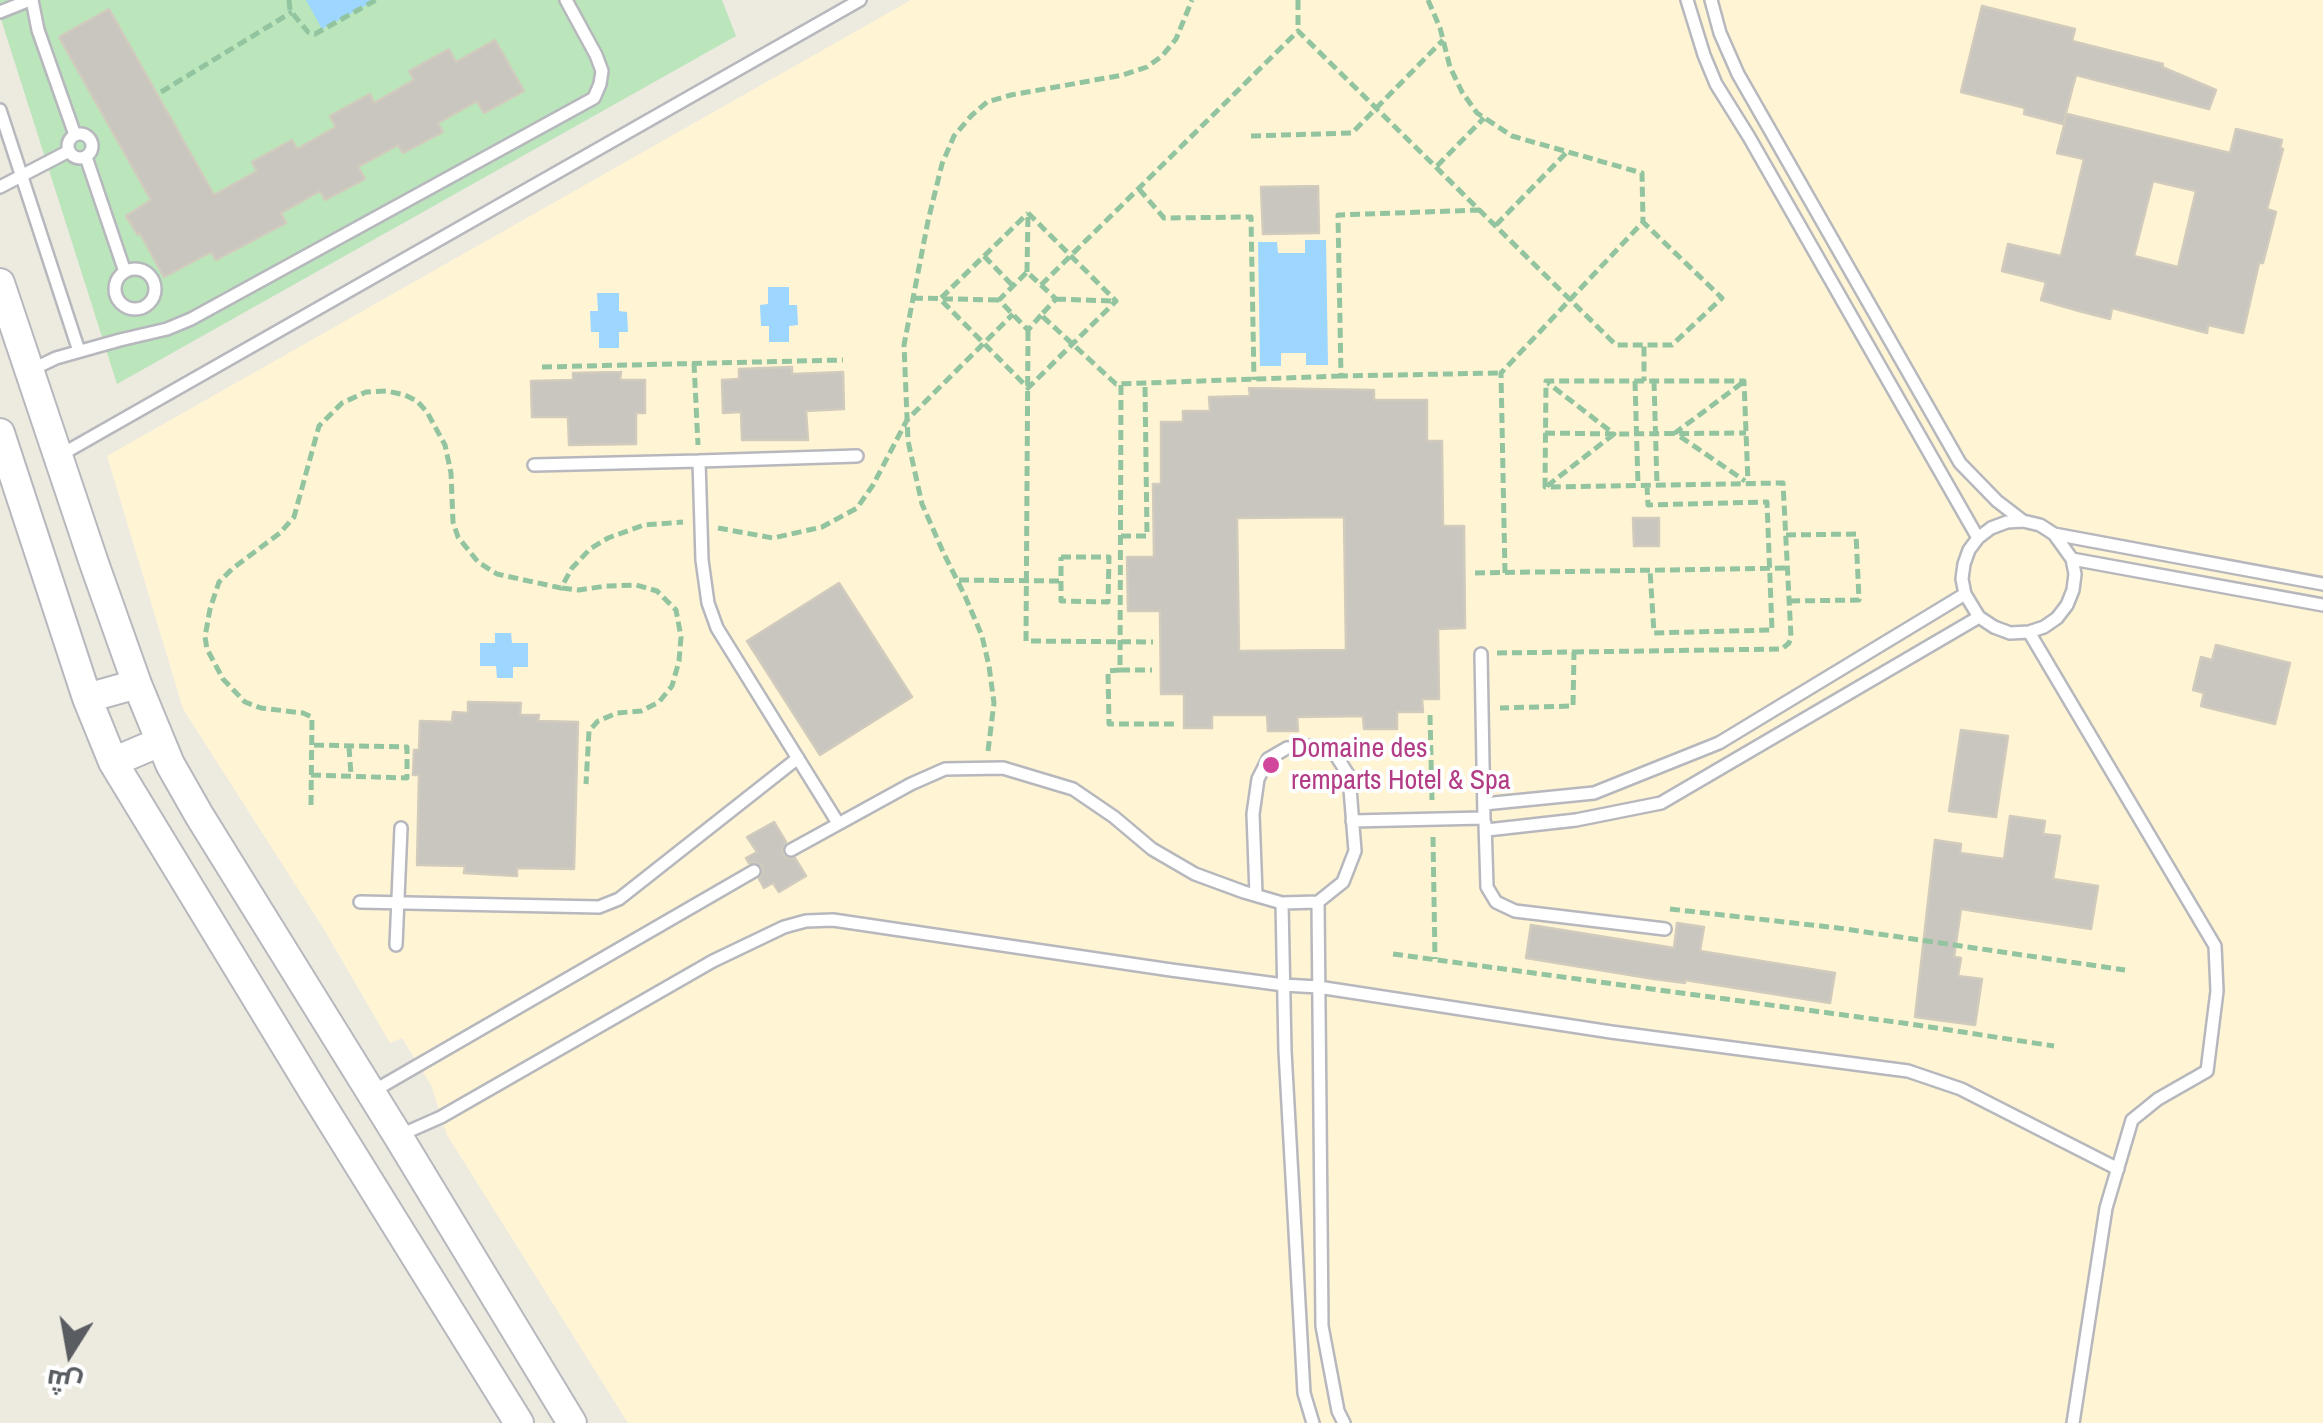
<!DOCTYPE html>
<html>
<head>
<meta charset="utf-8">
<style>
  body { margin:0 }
  #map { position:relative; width:2323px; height:1423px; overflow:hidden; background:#edeae0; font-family:"Archivo Narrow",Cairo,sans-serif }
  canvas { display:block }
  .north { position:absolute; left:20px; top:1303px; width:100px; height:100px; -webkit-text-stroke:8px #fff; paint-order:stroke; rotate:191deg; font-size:28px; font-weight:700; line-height:40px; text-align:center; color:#595d62 }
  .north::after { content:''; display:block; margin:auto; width:35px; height:45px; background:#595d62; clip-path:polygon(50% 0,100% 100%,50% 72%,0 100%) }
</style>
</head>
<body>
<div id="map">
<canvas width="2323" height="1423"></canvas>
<div class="north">ش</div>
</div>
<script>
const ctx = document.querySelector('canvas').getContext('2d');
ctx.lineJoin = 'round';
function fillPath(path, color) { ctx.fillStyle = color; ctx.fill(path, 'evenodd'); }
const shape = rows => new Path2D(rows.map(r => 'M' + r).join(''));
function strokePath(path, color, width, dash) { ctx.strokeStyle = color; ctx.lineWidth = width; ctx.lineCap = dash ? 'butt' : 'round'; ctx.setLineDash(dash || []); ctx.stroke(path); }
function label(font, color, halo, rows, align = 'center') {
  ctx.font = font + ' "Archivo Narrow",sans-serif'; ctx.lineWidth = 8; ctx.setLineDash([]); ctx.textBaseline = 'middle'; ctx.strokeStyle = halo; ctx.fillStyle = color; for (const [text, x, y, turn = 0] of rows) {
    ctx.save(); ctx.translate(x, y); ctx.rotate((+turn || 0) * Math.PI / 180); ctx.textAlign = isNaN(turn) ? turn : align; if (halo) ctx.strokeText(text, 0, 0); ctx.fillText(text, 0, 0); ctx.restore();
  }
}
fillPath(shape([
  [911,0,2323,0,2323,1423,628,1423,447,1135,431,1085,402,1038,390,1043,325,931,183,709,107,456]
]), '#fff4d3');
fillPath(shape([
  [0,0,722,0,736,36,117,384,0,16]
]), '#bbe5bb');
fillPath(shape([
  [306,0,376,0,322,29],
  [1305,240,1326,240,1328,365,1306,365,1306,353,1281,353,1281,366,1260,366,1258,242,1277,242,1278,253,1305,253],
  [768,287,789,287,789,305,797,305,798,325,789,326,789,342,769,342,769,326,761,326,760,305,768,304],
  [597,293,619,293,619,311,627,312,628,332,619,332,619,348,599,348,599,332,591,332,590,311,598,311],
  [495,633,511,633,512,643,528,643,528,667,513,667,513,678,497,678,496,666,480,666,480,643,495,643]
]), '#9dd6ff');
const building = shape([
  [1982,6,2075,29,2072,41,2163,64,2162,67,2216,90,2209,109,2076,75,2063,124,2024,114,2025,108,1961,92,1982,6],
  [109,9,214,195,257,171,252,162,292,140,297,149,336,127,330,116,370,94,374,103,414,80,409,71,449,49,456,62,495,40,524,91,484,113,477,101,438,123,443,132,403,153,398,145,358,167,365,179,325,200,320,191,281,213,286,223,216,260,211,252,164,277,140,233,138,235,126,216,151,200,59,37,109,9],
  [2067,114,2230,153,2236,129,2282,140,2280,148,2283,149,2267,209,2276,212,2263,263,2259,263,2243,333,2208,325,2207,333,2112,308,2110,319,2079,311,2041,300,2046,282,2002,271,2008,244,2061,256,2084,159,2057,153,2067,114],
  [2153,181,2196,191,2178,267,2134,256,2153,181],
  [1318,186,1319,233,1263,234,1261,187,1318,186],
  [792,367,792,374,843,372,844,409,806,411,808,440,742,440,741,412,723,413,722,380,739,379,739,369,792,367],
  [621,372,620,380,645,380,645,413,636,413,636,444,569,445,568,417,532,417,531,381,573,380,573,373,621,372],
  [1249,388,1374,390,1374,400,1427,400,1427,441,1442,441,1443,526,1464,526,1465,628,1438,629,1439,699,1422,699,1423,712,1397,712,1397,729,1364,729,1363,716,1297,717,1298,731,1268,731,1267,715,1212,715,1212,728,1184,728,1184,694,1161,694,1160,611,1128,611,1127,557,1154,557,1153,484,1161,484,1161,422,1183,422,1183,411,1210,411,1209,397,1250,396,1249,388],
  [1344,517,1346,650,1239,651,1237,518,1344,517],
  [1633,518,1659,518,1659,546,1634,546,1633,518],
  [839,583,912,697,820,755,747,641,839,583],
  [2216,645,2290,663,2275,724,2201,706,2204,693,2193,690,2201,657,2212,660,2216,645],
  [468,702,521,703,520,715,539,715,538,721,578,722,574,869,517,868,517,876,464,873,465,866,417,865,419,775,413,775,414,750,419,750,420,721,452,722,453,712,468,713,468,702],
  [1961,730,2008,736,1996,817,1949,811,1961,730],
  [2010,816,2045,821,2043,834,2060,836,2053,879,2098,886,2091,929,1961,909,1954,957,1961,958,1958,976,1982,979,1975,1025,1915,1017,1935,840,1961,844,1960,853,2004,859,2010,816],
  [774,822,786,842,782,849,783,855,790,859,795,858,806,876,779,892,773,883,764,888,759,879,763,872,762,866,755,862,749,863,746,858,757,852,747,837,774,822],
  [1677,923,1704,927,1700,951,1835,973,1830,1003,1685,980,1685,983,1654,979,1526,958,1531,925,1674,948,1677,923]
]);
fillPath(building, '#c9c6bf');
strokePath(building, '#d1cbbe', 2.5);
const service = shape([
  [32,0,38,30,75,135],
  [1687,0,1704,55,1716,84,1749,137,1978,538],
  [1711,0,1720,33,1738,74,1960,463,1997,501,2023,521],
  [0,12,30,0],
  [0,110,79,351],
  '68 146a12 12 0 1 1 24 0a12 12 0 1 1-24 0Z',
  [86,157,125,272],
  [0,187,69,151],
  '115 289a20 20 0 1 1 40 0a20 20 0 1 1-40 0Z',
  [31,370,56,358,120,340,167,329,191,319,594,98,600,84,602,71,596,55,566,0],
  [57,457,860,0],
  [534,465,699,461],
  [2054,534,2072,559,2075,574,2073,590,2067,605,2057,618,2044,627,2029,632,2010,633,1994,627,1979,617,1965,594,1962,579,1964,564,1969,550,1978,538,1991,528,2007,522,2023,521,2040,525,2054,534,2323,584],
  [2072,559,2323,605],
  [2029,632,2215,946,2217,991,2207,1071,2158,1099,2132,1120,2106,1208,2073,1423],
  [1484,804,1594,793,1719,743,1965,594],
  [1352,821,1484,818,1481,654],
  [838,823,717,628,708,603,702,560,699,461,857,456],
  [1485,823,1487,887,1496,902,1515,911,1665,929],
  [1487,830,1576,820,1661,803,1979,617],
  [791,850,911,784,945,769,1003,768,1073,789,1114,817,1152,849,1195,874,1244,892,1282,903,1318,902,1343,882,1355,851,1349,776,1335,754,1313,746,1287,748,1268,759,1258,779,1253,814,1256,894],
  [360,902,599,907,619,899,798,758],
  [1318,902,1322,1326,1338,1411,1344,1423],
  [1282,903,1285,1051,1304,1393,1313,1423],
  [396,945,401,828],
  [370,1093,754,871],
  [398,1136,441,1117,713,961,784,927,806,921,833,920,1171,970,1284,985,1318,987,1611,1032,1908,1071,1961,1089,2118,1169]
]);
const tertiary = shape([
  [0,283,94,563,137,684,170,764,199,815,398,1136,572,1423],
  [0,433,87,698,113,762,313,1091,519,1423],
  [87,698,137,684],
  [113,762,160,742]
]);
strokePath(service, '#b6b8bd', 16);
strokePath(tertiary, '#b6b8bd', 32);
strokePath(shape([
  [289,0,290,10,298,20,308,32,315,34,376,0],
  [1298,0,1298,31],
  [1428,0,1440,28,1450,67,1462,92,1477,113,1512,136,1642,173,1643,222],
  [161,92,292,12],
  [1251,136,1352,133,1443,40],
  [1437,166,1484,118],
  [1139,189,1164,218,1251,217,1254,380],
  [1480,210,1338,215,1341,376,1500,373],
  [1028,213,1116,301,1028,388,940,299,1028,213],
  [1496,225,1567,152],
  [984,256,1013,286],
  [1027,272,1028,215],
  [1041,285,1298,31,1616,345,1644,345],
  [913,298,999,300],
  [1056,299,1113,301],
  [1041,315,1028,330,999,300,1027,272,1056,299,1041,315,1116,384,1341,376],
  [1028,331,1026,641,1153,642],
  [694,363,698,445],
  [542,367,843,360],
  [1635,381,1638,485],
  [1654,381,1657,485],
  [1742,383,1675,433,1745,481],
  [1121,385,1120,670,1108,671,1109,724,1178,724],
  [1545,433,1614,434,1548,383],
  [1647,485,1648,505,1767,502,1772,630,1654,633,1650,570],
  [1547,486,1614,434,1746,433],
  [718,528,773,538,822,527,857,508,873,485,907,420,1013,314],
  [1786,535,1856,534,1859,600,1789,601],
  [1121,536,1147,536,1145,385],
  [1061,557,1109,557,1108,602,1061,601,1061,557],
  [1475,573,1788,568],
  [1505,573,1501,373,1643,222,1722,298,1672,345,1644,345,1644,381],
  [959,580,1061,581],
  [562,588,579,590,606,586,636,585,657,591,676,610,681,637,679,661,672,686,659,702,641,711,617,713,598,721,589,731,586,784],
  [1574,652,1782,649,1789,643,1791,637,1783,483,1545,487,1546,381,1744,381,1748,483],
  [1497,653,1574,652,1573,706,1500,708],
  [1120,670,1152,670],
  [1430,715,1432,801],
  [349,747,351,775],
  [988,751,994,703,989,666,982,636,965,596,944,554,922,504,908,441,904,345,928,221,942,164,954,136,971,116,987,102,1011,95,1123,75,1147,67,1162,56,1176,39,1192,0],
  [311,775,407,778,407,747,312,745],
  [311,805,312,717,303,713,261,708,245,702,223,679,207,649,205,637,210,609,219,582,232,569,280,533,294,517,319,426,342,403,366,392,387,391,405,395,417,401,427,412,445,445,451,473,453,522,458,537,478,562,497,574,561,588,572,568,590,549,608,538,644,525,683,522],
  [1433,837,1435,959],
  [1670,909,1838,928,2125,970],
  [1393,954,1903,1023,2054,1046]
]), '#93c4a0', 5, [10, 5]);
strokePath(service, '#fff', 11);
strokePath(tertiary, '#fff', 28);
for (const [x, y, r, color] of [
  [1271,765,10,"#d1479c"]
]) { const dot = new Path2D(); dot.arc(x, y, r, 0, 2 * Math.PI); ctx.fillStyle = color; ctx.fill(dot); strokePath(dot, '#fff', 4); }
label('28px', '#b23c85', '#fff', [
  ["Domaine des",1291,749],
  ["remparts Hotel & Spa",1291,781]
], 'left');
</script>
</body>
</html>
